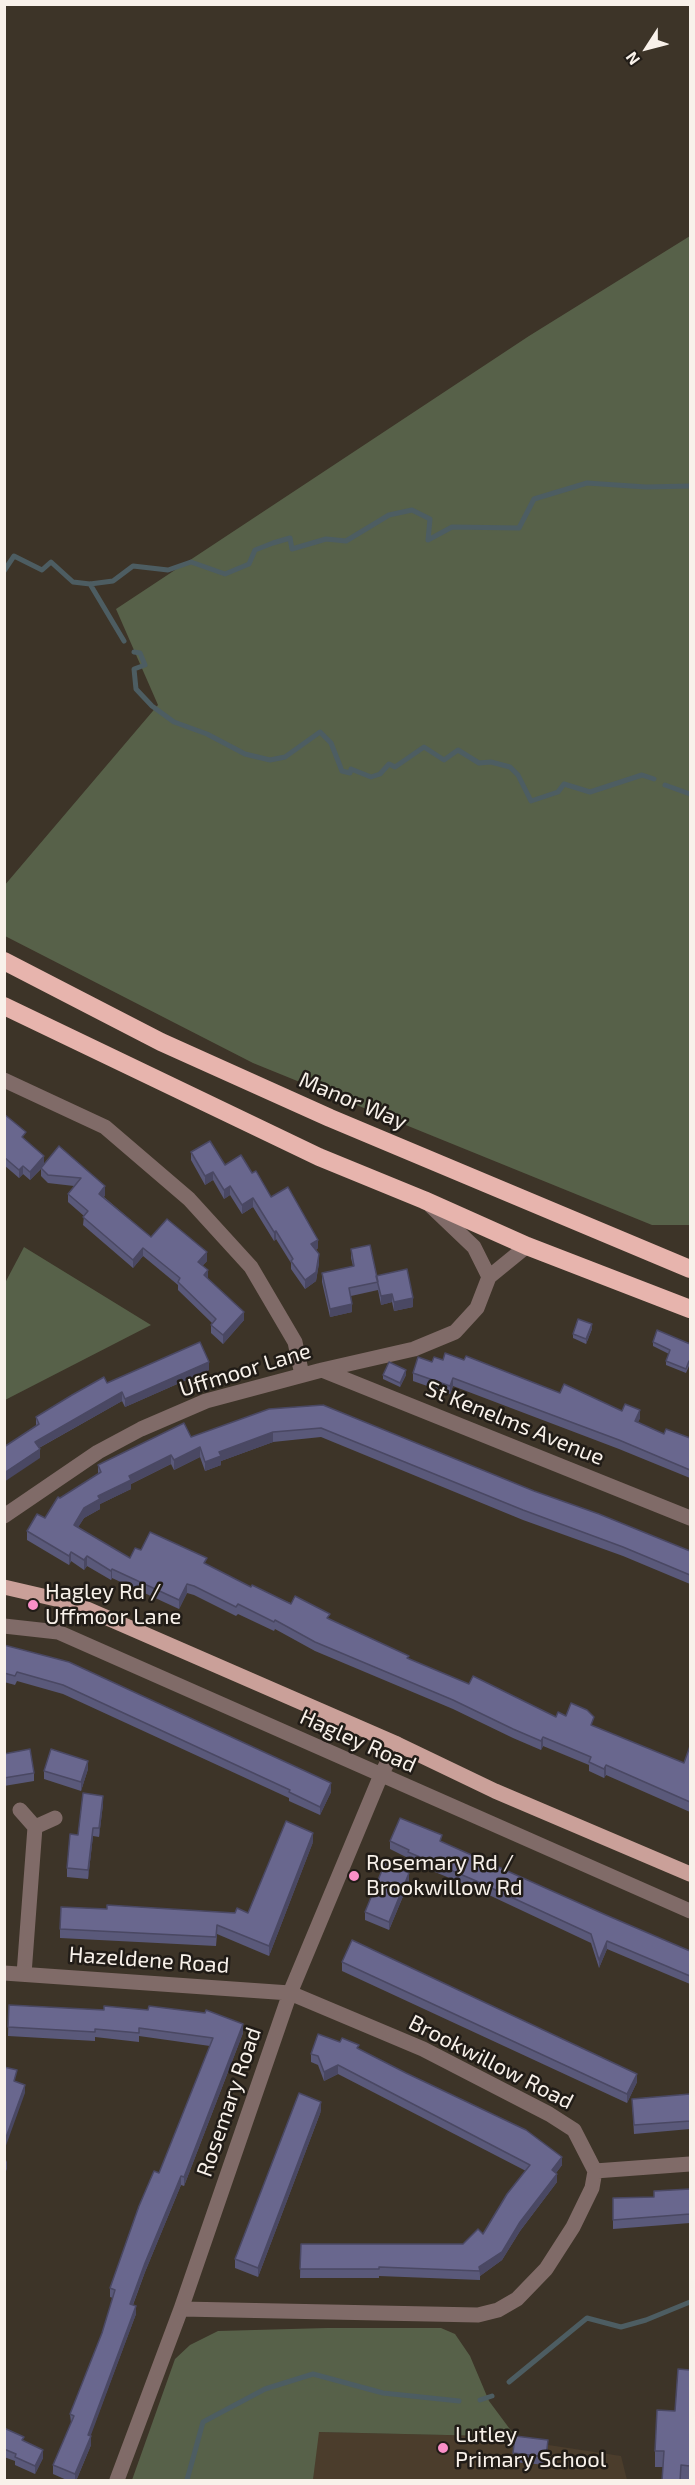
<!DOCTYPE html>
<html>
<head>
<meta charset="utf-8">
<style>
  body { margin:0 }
  #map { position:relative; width:695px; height:2485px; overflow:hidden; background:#3d3428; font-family:"Exo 2",sans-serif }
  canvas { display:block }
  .frame { position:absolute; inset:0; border:6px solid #f8f1ea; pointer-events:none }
  .north { position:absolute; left:617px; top:18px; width:60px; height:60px; -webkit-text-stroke:4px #211c17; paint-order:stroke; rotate:234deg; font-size:16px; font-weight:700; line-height:24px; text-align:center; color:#f8f1ea }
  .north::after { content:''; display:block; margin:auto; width:21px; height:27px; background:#f8f1ea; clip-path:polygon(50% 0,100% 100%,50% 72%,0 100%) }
</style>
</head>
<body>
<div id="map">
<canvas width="695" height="2485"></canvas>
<div class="frame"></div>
<div class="north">N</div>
</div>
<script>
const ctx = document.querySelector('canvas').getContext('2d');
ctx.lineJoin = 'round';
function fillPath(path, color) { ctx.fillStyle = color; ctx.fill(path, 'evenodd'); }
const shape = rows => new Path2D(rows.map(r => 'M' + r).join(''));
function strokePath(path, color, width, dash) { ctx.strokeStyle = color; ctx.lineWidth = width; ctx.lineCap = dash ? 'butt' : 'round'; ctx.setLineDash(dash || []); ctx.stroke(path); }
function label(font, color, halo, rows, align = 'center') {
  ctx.font = font + ' "Exo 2",sans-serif'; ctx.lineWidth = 5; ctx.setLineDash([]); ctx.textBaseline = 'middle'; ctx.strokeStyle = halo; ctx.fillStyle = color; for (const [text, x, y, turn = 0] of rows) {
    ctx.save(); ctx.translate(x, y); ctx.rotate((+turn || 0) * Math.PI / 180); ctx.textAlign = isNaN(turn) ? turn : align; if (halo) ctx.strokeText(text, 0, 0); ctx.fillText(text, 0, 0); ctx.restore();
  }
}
fillPath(shape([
  [318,2432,489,2436,621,2456,627,2480,313,2480]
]), '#4b3d2c');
fillPath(shape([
  [690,236,690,1225,652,1225,253,1063,5,936,4,886,158,705,116,609,529,336],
  [24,1247,151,1325,5,1400,5,1283],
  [327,2328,441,2328,455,2334,470,2356,489,2401,518,2440,489,2436,319,2432,313,2480,132,2480,175,2359,190,2345,218,2331]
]), '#576149');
strokePath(shape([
  [4,571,14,556,42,570,51,562,73,582,90,584,113,581,133,566,168,570,191,562,225,574,249,564,255,550,273,543,290,538,292,549,326,539,346,541,389,515,412,510,430,519,428,540,452,527,519,528,534,499,587,483,646,487,690,486],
  [90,584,124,641],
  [134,652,140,653,145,665,134,669,136,689,152,706,174,722,207,734,245,754,270,760,285,757,320,732,331,743,342,771,350,773,351,769,371,777,380,774,389,764,395,767,424,747,444,760,458,750,479,763,491,762,510,767,518,775,531,801,558,792,564,784,590,792,642,775,654,779],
  [665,785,690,794],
  [509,2382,587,2318,621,2327,646,2320,690,2302],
  [480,2400,492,2396],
  [187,2480,203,2422,265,2389,313,2374,383,2393,459,2401]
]), '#4d5d62', 5);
strokePath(shape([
  [4,1080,105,1127,189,1199,251,1267,295,1342,302,1375],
  [431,1206,474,1247,489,1277],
  [322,1370,690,1518],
  [4,1516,98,1452,141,1429,206,1401,322,1370,414,1349,455,1332,477,1308,489,1277,527,1246],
  [4,1626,58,1632,690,1911],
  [20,1810,35,1827,55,1818],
  [4,1973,290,1993,423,2049,549,2114,574,2130,595,2171,592,2188,573,2227,546,2269,517,2299,498,2310,478,2315,181,2309],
  [24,1974,35,1827],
  [595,2171,690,2164],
  [117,2480,181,2309,290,1993,381,1775,397,1744]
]), '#806b68', 15);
strokePath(shape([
  [4,1587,73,1603,397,1744,495,1791,690,1874]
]), '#caa099', 15);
strokePath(shape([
  [4,961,161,1042,330,1118,690,1269],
  [4,1006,319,1157,424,1200,527,1246,690,1309]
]), '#e7b4ad', 18);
fillPath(shape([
  [4,1114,44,1164,59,1146,105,1195,104,1197,151,1237,207,1261,202,1266,208,1279,244,1320,223,1344,211,1333,211,1325,212,1323,178,1290,178,1285,143,1256,133,1268,83,1225,84,1216,68,1202,68,1194,74,1186,48,1183,41,1176,41,1169,30,1180,23,1174,19,1178,4,1165],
  [191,1152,225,1165,252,1173,271,1197,318,1248,316,1250,319,1263,316,1281,305,1289,291,1269,291,1263,276,1239,274,1241,253,1207,242,1214,230,1195,224,1199,213,1180,205,1185,191,1160],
  [351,1249,376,1276,413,1307,394,1311,392,1302,381,1305,378,1290,351,1296,352,1312,330,1317,322,1282,322,1273,353,1266,351,1258],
  [592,1329,586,1344,573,1338,573,1334],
  [653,1342,690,1344,690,1367,689,1366,686,1373,666,1365,666,1361,669,1354,653,1346],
  [443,1360,560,1393,640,1418,638,1422,664,1434,690,1438,690,1478,619,1449,453,1386,450,1394,413,1381,413,1373,432,1362],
  [209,1370,125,1407,122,1401,39,1448,40,1458,36,1426,36,1417,107,1383],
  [383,1375,406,1375,400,1387,383,1379],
  [269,1409,534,1491,690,1551,690,1584,623,1556,523,1520,321,1437,273,1442,221,1461,221,1465,205,1471,200,1457,174,1470,171,1464,131,1484,131,1489,100,1504,100,1509,84,1518,78,1527,130,1558,141,1550,207,1565,251,1587,330,1619,409,1659,469,1684,556,1717,594,1726,684,1763,690,1746,690,1812,606,1775,604,1778,589,1771,589,1765,543,1746,541,1750,513,1738,453,1709,315,1651,275,1629,274,1631,238,1614,236,1616,194,1595,187,1593,179,1609,112,1578,111,1580,87,1566,84,1570,71,1561,69,1565,27,1540,27,1531,45,1518,60,1498,98,1474,98,1465,191,1437],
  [4,1645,331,1792,320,1815,289,1801,289,1798,63,1694,17,1681,15,1685,4,1682],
  [4,1754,34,1773,34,1781,4,1786],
  [88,1769,81,1791,44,1779,44,1771],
  [103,1804,99,1837,93,1836,88,1879,67,1877,67,1868,78,1835],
  [390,1841,442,1842,606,1915,690,1951,690,1984,607,1949,599,1968,591,1943,474,1888,408,1861,408,1858,390,1849],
  [313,1842,269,1956,217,1934,216,1946,60,1938,60,1929,107,1909,248,1913],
  [409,1882,389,1930,365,1920,365,1912],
  [342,1962,637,2082,627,2103,342,1971],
  [9,2005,243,2033,184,2186,181,2185,145,2272,133,2305,136,2314,90,2436,91,2445,76,2481,69,2481,53,2474,53,2465,71,2423,70,2414,102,2333,113,2298,110,2297,110,2288,159,2173,210,2046,139,2036,139,2042,95,2037,95,2041,8,2036],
  [359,2049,562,2165,556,2173,557,2182,520,2231,502,2260,480,2276,480,2280,379,2276,379,2278,300,2278,301,2244,463,2244,483,2234,526,2171,338,2074,324,2081,318,2065,311,2062,311,2054],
  [690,2094,690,2129,634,2134,632,2099],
  [321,2111,258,2277,235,2268,235,2259],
  [690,2189,690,2223,613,2229,613,2198,654,2197],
  [690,2370,690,2481,662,2481,663,2467,655,2467,655,2451,675,2411],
  [4,2428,24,2441,43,2458,35,2474,15,2465,15,2461,4,2457],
  [548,2449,546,2465,513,2462,513,2453]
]), '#5a597a');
fillPath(shape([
  [44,1156,44,1165,30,1180,30,1172],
  [23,1166,23,1174,19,1178,19,1170],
  [213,1172,213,1180,205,1185,205,1176],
  [105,1186,105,1195,99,1202,99,1194],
  [230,1186,230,1195,224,1199,224,1190],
  [253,1198,253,1207,242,1214,242,1205],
  [276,1231,276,1239,274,1241,274,1232],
  [318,1240,318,1248,311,1252,311,1244],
  [143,1248,143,1256,133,1268,133,1260],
  [207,1252,207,1261,198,1271,198,1262],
  [319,1254,319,1263,316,1281,305,1289,305,1280],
  [208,1270,208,1279,204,1275],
  [392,1294,392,1302,381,1305,381,1296],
  [413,1298,413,1307,394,1311,394,1302],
  [352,1304,352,1312,330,1317,330,1309],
  [244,1312,244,1320,223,1344,223,1335],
  [592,1324,592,1329,586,1344,586,1339],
  [209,1362,209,1370,125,1407,125,1399],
  [406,1370,406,1375,400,1387,400,1383],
  [453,1378,453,1386,450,1394,450,1386],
  [122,1392,122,1401,35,1450,35,1442],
  [640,1410,640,1418,635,1429,635,1421],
  [273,1432,273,1442,221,1461,221,1465,205,1471,205,1462,219,1452],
  [200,1447,200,1457,174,1470,174,1460],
  [40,1449,40,1458,4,1482,4,1473],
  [171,1455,171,1464,131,1484,131,1489,100,1504,100,1509,84,1518,74,1534,74,1525,84,1508,98,1496,129,1476],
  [71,1552,71,1561,69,1565,69,1556],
  [87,1556,87,1566,84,1570,84,1560],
  [112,1569,112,1578,111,1580,111,1571],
  [187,1584,187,1593,179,1609,179,1600],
  [543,1737,543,1746,541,1750,541,1741],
  [88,1761,88,1769,81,1791,81,1782],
  [606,1765,606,1775,604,1778,604,1769],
  [331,1783,331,1792,320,1815,320,1807],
  [103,1796,103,1804,99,1837,99,1828],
  [93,1828,93,1836,88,1879,88,1870],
  [313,1833,313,1842,269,1956,269,1946],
  [409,1873,409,1882,389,1930,389,1922],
  [607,1941,607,1949,599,1968,599,1960],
  [243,2024,243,2033,184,2186,184,2177],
  [338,2065,338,2074,324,2081,324,2072],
  [637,2074,637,2082,627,2103,627,2094],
  [25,2085,25,2093,4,2151,4,2143],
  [321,2102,321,2111,258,2277,258,2268],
  [562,2157,562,2165,552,2178,552,2170],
  [7,2160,7,2169,4,2175,4,2166],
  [557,2174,557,2182,520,2231,502,2260,480,2276,479,2267,520,2222],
  [181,2176,181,2185,145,2272,130,2312,130,2304,145,2263],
  [136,2306,136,2314,88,2443,88,2435],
  [91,2436,91,2445,76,2481,75,2481,75,2474],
  [43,2450,43,2458,35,2474,35,2466]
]), '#4a4863');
const building = shape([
  [4,1114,26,1132,22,1137,44,1156,30,1172,23,1166,19,1170,4,1157,4,1114],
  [210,1141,225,1165,241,1155,252,1173,256,1171,271,1197,288,1187,318,1240,311,1244,319,1254,316,1272,305,1280,291,1261,293,1259,276,1231,274,1232,253,1198,242,1205,230,1186,224,1190,213,1172,205,1176,191,1152,210,1141],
  [59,1146,105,1186,99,1194,151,1237,167,1219,207,1252,198,1262,208,1270,204,1275,244,1312,223,1335,211,1325,216,1319,178,1282,180,1278,143,1248,133,1260,83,1217,88,1211,68,1194,81,1178,48,1175,41,1168,59,1146],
  [370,1245,378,1282,349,1288,352,1304,330,1309,322,1273,354,1266,351,1249,370,1245],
  [407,1269,413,1298,394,1302,392,1294,381,1296,376,1276,407,1269],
  [578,1319,592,1324,586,1339,573,1334,578,1319],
  [657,1330,690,1344,690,1362,689,1361,686,1369,666,1361,670,1350,653,1342,657,1330],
  [200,1342,209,1362,125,1399,122,1392,35,1442,40,1449,4,1473,4,1447,39,1424,36,1417,72,1395,104,1377,107,1383,200,1342],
  [445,1353,464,1360,466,1356,560,1393,564,1384,622,1411,625,1404,640,1410,635,1421,664,1434,666,1429,690,1438,690,1470,619,1440,453,1378,450,1386,413,1373,418,1357,432,1362,434,1357,443,1360,445,1353],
  [389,1362,406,1370,400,1383,383,1375,389,1362],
  [323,1405,534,1491,599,1514,690,1551,690,1575,623,1547,523,1510,321,1428,273,1432,219,1452,221,1456,205,1462,200,1447,174,1460,171,1455,129,1476,131,1480,98,1496,100,1499,84,1508,74,1525,130,1558,135,1548,141,1550,150,1532,207,1558,204,1563,251,1587,252,1585,291,1604,295,1596,330,1614,327,1618,409,1656,407,1658,469,1684,473,1676,556,1717,558,1712,566,1716,571,1703,587,1710,594,1717,591,1725,684,1763,690,1746,690,1802,606,1765,604,1769,589,1762,591,1757,543,1737,541,1741,513,1729,453,1700,315,1642,275,1620,274,1622,238,1604,236,1607,194,1586,187,1584,179,1600,112,1569,111,1571,87,1556,84,1560,71,1552,69,1556,27,1531,37,1514,45,1518,58,1497,60,1498,101,1472,98,1465,184,1423,191,1437,269,1409,323,1405],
  [4,1645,69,1662,331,1783,320,1807,289,1792,290,1790,63,1685,17,1672,15,1676,4,1673,4,1645],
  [30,1749,34,1773,4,1778,4,1754,30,1749],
  [51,1749,88,1761,81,1782,44,1771,51,1749],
  [83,1793,103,1796,99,1828,93,1828,88,1870,67,1868,70,1834,78,1835,83,1793],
  [400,1818,442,1835,440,1841,606,1915,690,1951,690,1976,607,1941,599,1960,591,1934,474,1880,408,1852,409,1850,390,1841,400,1818],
  [286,1821,313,1833,269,1946,217,1925,216,1937,60,1929,61,1907,107,1909,107,1905,235,1913,237,1908,248,1913,286,1821],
  [385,1863,409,1873,389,1922,365,1912,385,1863],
  [352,1940,637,2074,627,2094,342,1962,352,1940],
  [9,2005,104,2010,104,2006,148,2010,149,2006,205,2013,206,2010,243,2024,184,2177,181,2176,145,2263,130,2304,136,2306,88,2435,91,2436,75,2474,53,2465,74,2416,70,2414,102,2333,115,2290,110,2288,139,2206,154,2171,159,2173,213,2038,139,2028,139,2033,95,2029,95,2032,8,2027,9,2005],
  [318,2034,340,2042,342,2038,359,2045,357,2048,406,2073,526,2130,562,2157,552,2170,557,2174,520,2222,502,2252,479,2267,480,2271,379,2267,379,2269,300,2269,301,2244,463,2244,478,2229,483,2234,507,2194,530,2165,338,2065,324,2072,318,2056,311,2054,318,2034],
  [4,2067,17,2070,14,2081,25,2085,4,2143,4,2067],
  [299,2093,321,2102,258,2268,235,2259,299,2093],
  [690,2094,690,2121,634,2125,632,2099,690,2094],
  [690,2189,690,2214,613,2220,613,2198,654,2197,654,2191,690,2189],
  [678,2369,690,2370,690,2466,681,2465,680,2481,662,2481,664,2451,655,2451,657,2410,675,2411,678,2369],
  [4,2428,24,2437,22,2440,43,2450,35,2466,15,2457,16,2454,4,2449,4,2428],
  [515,2436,548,2440,546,2457,513,2453,515,2436]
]);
fillPath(building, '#69678e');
strokePath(building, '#4a4863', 1.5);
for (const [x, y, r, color] of [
  [33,1605,6,"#fa8fc7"],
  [354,1876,6,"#fa8fc7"],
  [443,2448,6,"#fa8fc7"]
]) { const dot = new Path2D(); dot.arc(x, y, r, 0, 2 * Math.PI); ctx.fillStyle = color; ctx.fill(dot); strokePath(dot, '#211c17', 2); }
label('22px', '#f8f1ea', '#211c17', [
  ["Manor Way",353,1101,23],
  ["Uffmoor Lane",245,1370,-17],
  ["St Kenelms Avenue",515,1423,22],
  ["Hagley Road",358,1741,24],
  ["Hazeldene Road",149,1960,4],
  ["Brookwillow Road",491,2062,27],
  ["Rosemary Road",229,2102,-71]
]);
label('22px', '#f8f1ea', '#211c17', [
  ["Hagley Rd /",45,1592],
  ["Uffmoor Lane",45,1617],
  ["Rosemary Rd /",366,1863],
  ["Brookwillow Rd",366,1888],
  ["Lutley",455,2435],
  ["Primary School",455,2460]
], 'left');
</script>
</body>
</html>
